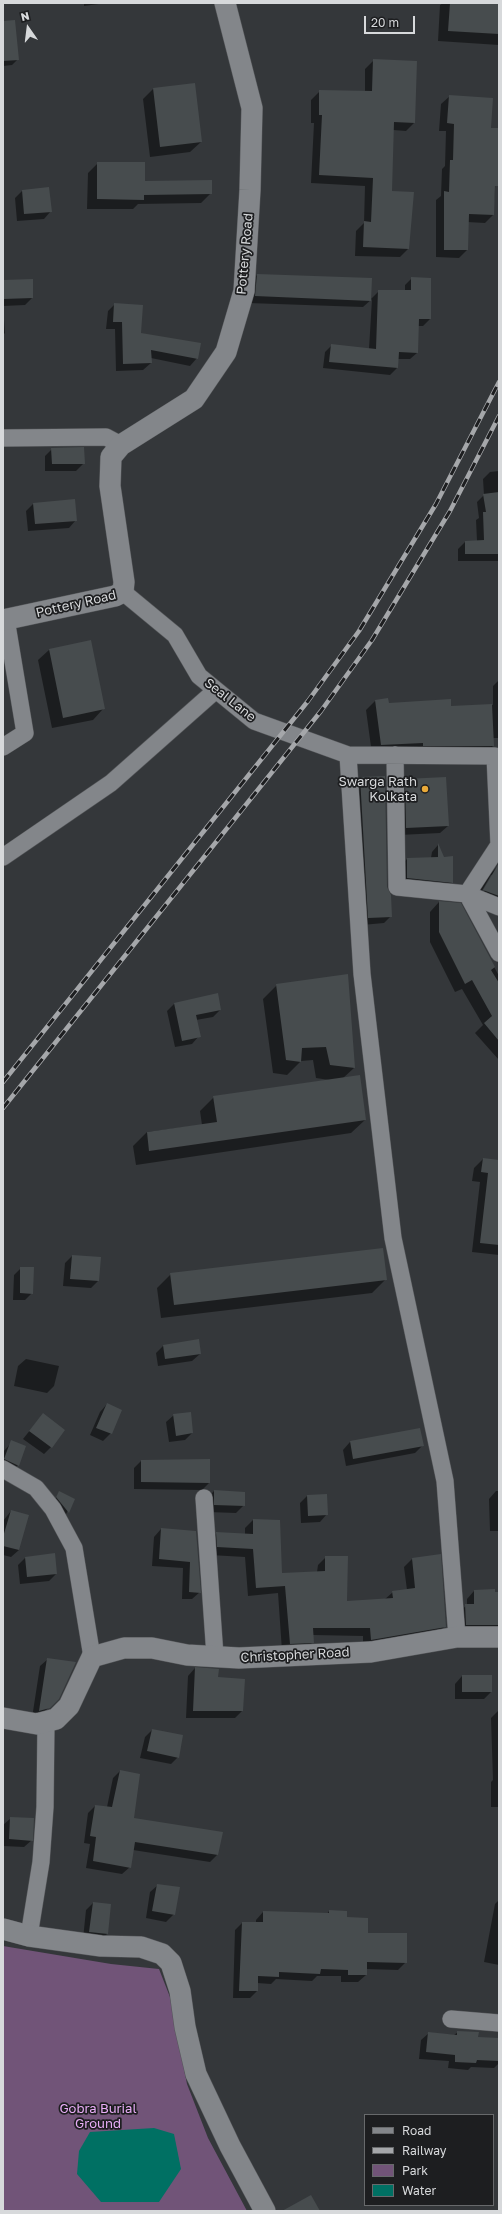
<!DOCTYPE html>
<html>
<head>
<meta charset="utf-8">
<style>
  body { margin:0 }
  #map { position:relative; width:502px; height:2214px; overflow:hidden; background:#34373a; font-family:"Golos Text",sans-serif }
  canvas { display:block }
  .frame { position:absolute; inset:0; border:4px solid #d7d9db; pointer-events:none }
  .legend { position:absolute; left:364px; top:2114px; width:130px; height:92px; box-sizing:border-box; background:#1d1e20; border:1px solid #67696b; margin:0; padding:5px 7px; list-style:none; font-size:12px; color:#d7d9db }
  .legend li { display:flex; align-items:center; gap:8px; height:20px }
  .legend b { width:20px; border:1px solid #67696b }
  .north { position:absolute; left:8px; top:8px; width:40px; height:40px; -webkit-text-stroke:3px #1d1e20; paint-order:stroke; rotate:346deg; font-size:11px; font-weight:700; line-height:16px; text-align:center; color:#d7d9db }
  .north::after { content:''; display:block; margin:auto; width:14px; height:18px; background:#d7d9db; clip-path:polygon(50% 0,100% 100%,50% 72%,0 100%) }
  .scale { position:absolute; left:364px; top:16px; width:51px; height:18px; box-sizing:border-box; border:2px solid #d7d9db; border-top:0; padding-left:5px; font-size:12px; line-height:14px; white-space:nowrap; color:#d7d9db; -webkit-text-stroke:3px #1d1e20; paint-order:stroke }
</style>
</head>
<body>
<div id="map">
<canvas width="502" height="2214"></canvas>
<div class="frame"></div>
<ul class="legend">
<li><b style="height:5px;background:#83868a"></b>Road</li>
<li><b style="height:5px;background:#a5a7aa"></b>Railway</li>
<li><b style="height:11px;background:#715478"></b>Park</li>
<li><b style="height:11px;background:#007063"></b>Water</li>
</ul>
<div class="north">N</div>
<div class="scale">20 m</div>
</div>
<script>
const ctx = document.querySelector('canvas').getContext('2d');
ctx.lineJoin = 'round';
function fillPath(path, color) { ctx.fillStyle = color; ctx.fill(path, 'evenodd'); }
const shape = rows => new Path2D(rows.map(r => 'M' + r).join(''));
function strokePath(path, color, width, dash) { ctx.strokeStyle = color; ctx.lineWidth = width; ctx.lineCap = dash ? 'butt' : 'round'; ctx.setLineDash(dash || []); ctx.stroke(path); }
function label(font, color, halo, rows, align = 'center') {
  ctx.font = font + ' "Golos Text",sans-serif'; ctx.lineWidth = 3.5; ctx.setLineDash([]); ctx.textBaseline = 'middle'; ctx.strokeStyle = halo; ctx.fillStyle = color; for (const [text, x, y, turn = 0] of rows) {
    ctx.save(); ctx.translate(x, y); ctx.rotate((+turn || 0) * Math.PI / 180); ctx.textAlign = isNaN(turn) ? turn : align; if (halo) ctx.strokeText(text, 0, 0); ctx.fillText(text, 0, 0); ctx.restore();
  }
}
fillPath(shape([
  [3,1946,111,1964,159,1969,170,1997,187,2084,208,2138,247,2211,3,2211]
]), '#715478');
fillPath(shape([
  [154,2128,174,2134,181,2169,159,2202,101,2202,77,2174,79,2151,90,2132]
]), '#007063');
fillPath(shape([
  [84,3,106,3,84,6],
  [443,3,499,3,499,45,438,41,440,5],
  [3,22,18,59,12,65,3,66],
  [374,60,414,123,406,131,393,130,390,192,408,249,400,257,355,256,356,231,364,223,365,186,311,183,314,123,311,123,311,100,320,91,365,92,365,69],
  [154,88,201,142,190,152,150,157,143,99],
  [450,96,490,129,499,129,499,162,497,162,493,215,485,223,467,222,467,250,459,258,436,257,436,200,441,196,442,169,445,166,446,131,439,131,441,104],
  [98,163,144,182,211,193,201,203,138,204,133,209,87,209,88,173],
  [22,191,51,211,44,219,17,221,15,198],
  [257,275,371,299,379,291,405,291,405,285,412,278,430,279,430,319,423,326,418,326,417,353,410,359,397,359,397,368,390,375,323,368,325,352,332,345,369,349,372,299,363,307,248,303,250,283],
  [3,284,32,298,25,305,3,306,5,333,3,335],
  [115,304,140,334,197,358,190,366,151,358,151,363,143,370,116,371,115,329,106,329,108,311],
  [52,449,84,463,76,471,45,471,45,456],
  [499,471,499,561,458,561,458,549,465,542,477,541,476,520,479,518,477,502,484,495,483,479,490,472],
  [33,504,76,520,69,528,28,531,26,511],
  [90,641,103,709,93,720,52,728,38,660,49,650],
  [499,680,499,738,492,738,493,746,484,755,372,754,366,710,375,701,388,704,450,707,493,705,493,686],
  [384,777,386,887,391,916,384,923,362,925,353,785,360,778],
  [406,780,448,826,440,833,399,835,399,787],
  [438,845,453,882,445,889,400,885,400,866,407,859,431,858,432,852],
  [498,866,499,867,499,911,475,899,489,875],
  [491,875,493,875,482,895,480,894],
  [439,902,460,904,499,976,499,1060,475,1033,483,1025,462,989,455,992,430,942,430,912],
  [277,985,354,1068,342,1079,365,1120,351,1133,136,1165,133,1146,147,1132,202,1125,200,1111,214,1097,329,1080,316,1078,313,1060,301,1061,287,1075,273,1073,263,999],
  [174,1004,220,1010,213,1017,196,1020,199,1036,192,1044,175,1047,167,1011],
  [483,1159,499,1161,499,1255,472,1252,480,1182,472,1181,474,1168],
  [72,1256,98,1281,91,1288,63,1286,65,1263],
  [21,1268,32,1293,25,1300,13,1300,14,1275],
  [171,1274,386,1279,372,1293,161,1318,157,1288],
  [163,1346,200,1354,192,1361,158,1366,156,1353],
  [26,1359,59,1366,54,1386,47,1393,14,1386,18,1366],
  [107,1404,111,1433,103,1441,90,1435,100,1412],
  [190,1413,192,1433,185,1440,169,1442,166,1422,174,1415],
  [43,1414,51,1447,44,1454,23,1439],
  [12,1442,18,1465,11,1472,3,1469,3,1452],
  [350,1442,422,1446,415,1453,346,1466,343,1450],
  [141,1461,209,1483,202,1490,134,1489,134,1468],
  [214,1491,244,1505,236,1513,208,1512,207,1498],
  [496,1491,499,1491,499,1531,490,1531,489,1499],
  [59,1492,74,1499,65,1516,54,1501],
  [307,1496,327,1514,320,1522,301,1523,300,1503],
  [11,1511,19,1550,11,1557,3,1555,3,1521],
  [253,1520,281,1574,317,1572,318,1565,326,1557,346,1602,384,1600,393,1592,407,1590,404,1567,412,1559,445,1626,437,1634,363,1647,363,1636,313,1635,313,1642,305,1650,282,1651,278,1593,248,1596,245,1557,210,1555,209,1541,217,1533,245,1535,245,1528],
  [161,1529,195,1532,200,1592,192,1599,182,1599,183,1568,152,1566,154,1537],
  [54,1554,56,1574,49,1581,20,1584,18,1565,25,1558],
  [474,1591,494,1591,494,1593,499,1593,499,1636,459,1632,458,1613,467,1605,467,1599],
  [48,1659,58,1698,41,1715,32,1718,40,1666],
  [195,1668,217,1678,242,1711,235,1718,186,1718,188,1676],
  [462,1676,491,1692,484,1699,455,1699,455,1684],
  [499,1710,499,1807,491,1807,491,1782,493,1780,491,1718],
  [152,1730,178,1757,171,1764,140,1758,145,1737],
  [120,1771,132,1819,222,1833,217,1855,210,1862,133,1850,130,1867,122,1874,86,1868,90,1844,84,1843,88,1813,95,1806,107,1807,113,1778],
  [11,1818,32,1840,24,1847,3,1846,3,1825],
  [158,1885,174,1914,166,1922,146,1918,150,1892],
  [499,1900,499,1965,484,1962,495,1904],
  [93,1903,107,1934,100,1941,83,1939,86,1910],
  [329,1911,346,1918,406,1962,398,1970,366,1969,366,1975,358,1982,341,1982,341,1976,317,1976,312,1981,276,1979,271,1984,257,1983,257,1991,250,1998,233,1998,235,1930,242,1923,256,1923,256,1920,263,1912,327,1914],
  [458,2032,477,2038,499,2039,499,2063,494,2068,471,2067,468,2070,448,2068,449,2061,419,2059,421,2040,429,2033,454,2035]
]), '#0007');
fillPath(shape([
  [450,3,499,3,499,34,448,31],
  [15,20,19,60,3,61,3,21],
  [373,59,417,61,415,123,394,122,392,191,414,192,409,249,363,247,364,221,371,222,373,178,319,175,322,115,319,115,319,90,372,91],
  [195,83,202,142,160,147,153,88],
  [449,95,493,98,491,128,499,128,498,186,495,186,494,215,469,214,468,250,444,250,444,191,449,192,450,160,453,160,454,124,447,123],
  [97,162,145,162,145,181,212,180,212,194,144,195,144,200,97,199],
  [49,187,52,212,24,214,22,190],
  [257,274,372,278,371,301,255,296],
  [411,277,431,278,431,319,419,319,418,353,399,352,398,368,329,362,331,344,376,349,378,290,411,290],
  [33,279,33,298,3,299,3,280],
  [114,303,143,305,141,333,201,343,198,359,151,350,152,363,123,364,122,322,113,322],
  [84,447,85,464,52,464,51,448],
  [499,492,499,554,465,554,465,541,484,540,483,512,486,512,483,494],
  [75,499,77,521,35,524,33,503],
  [91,640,105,709,63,718,49,649],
  [388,698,389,703,451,699,451,706,492,704,494,746,423,746,423,743,381,745,375,700],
  [385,776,387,887,391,895,392,917,368,918,360,777],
  [446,777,449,826,406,828,405,779],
  [438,843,444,857,453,856,453,883,407,878,407,858,438,857],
  [499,863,499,896,483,890],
  [439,901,461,903,495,967,491,970,499,983,499,1041,484,1023,492,1016,472,980,465,984,439,932],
  [348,974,355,1068,330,1065,326,1047,302,1048,301,1062,286,1060,276,984],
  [218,993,221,1010,196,1015,201,1037,182,1041,174,1003],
  [360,1075,366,1120,149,1151,147,1132,217,1122,213,1096],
  [483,1158,499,1160,499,1245,480,1243,488,1173,481,1172],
  [383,1248,387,1280,174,1305,170,1273],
  [72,1255,101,1257,99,1281,70,1279],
  [20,1267,34,1267,33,1294,20,1293],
  [199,1339,201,1354,165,1359,163,1345],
  [107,1403,122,1410,112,1434,96,1428],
  [191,1412,193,1433,176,1436,173,1414],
  [43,1413,65,1430,52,1448,29,1431],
  [420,1428,424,1446,353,1459,350,1441],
  [11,1440,26,1446,19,1466,4,1459],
  [210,1459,210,1483,141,1482,141,1460],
  [214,1490,245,1492,245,1506,214,1505],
  [59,1491,75,1499,69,1513,56,1497],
  [327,1494,328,1515,308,1516,307,1495],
  [11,1510,29,1515,19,1550,3,1546,3,1537],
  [253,1519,280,1520,282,1573,325,1571,325,1556,348,1556,347,1601,393,1598,392,1591,415,1588,412,1558,441,1554,446,1627,371,1640,370,1628,313,1628,314,1643,290,1644,285,1586,256,1588,253,1549,217,1547,216,1532,253,1534],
  [161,1528,196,1531,201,1593,189,1592,190,1562,159,1559],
  [55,1553,57,1574,27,1577,25,1557],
  [495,1589,495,1592,499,1592,499,1625,466,1625,465,1604,474,1604,474,1590],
  [47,1658,76,1662,59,1699,50,1708,39,1711],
  [195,1667,219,1669,218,1677,245,1679,243,1711,193,1711],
  [462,1675,492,1675,492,1692,462,1692],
  [152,1729,183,1735,179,1758,147,1751],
  [120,1770,140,1774,134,1818,223,1832,218,1855,135,1842,131,1868,93,1861,96,1837,90,1836,95,1805,112,1807],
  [10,1817,34,1818,33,1841,9,1839],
  [157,1884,180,1887,175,1915,152,1911],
  [93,1902,111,1904,108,1934,89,1932],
  [329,1910,347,1911,347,1917,368,1918,368,1933,407,1933,407,1963,367,1962,367,1975,348,1975,348,1970,321,1969,320,1974,279,1972,279,1977,258,1976,258,1991,239,1991,242,1922,263,1922,263,1911,329,1913],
  [457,2031,479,2032,478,2037,499,2038,499,2061,477,2060,476,2063,455,2062,455,2055,426,2052,428,2032,457,2035],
  [311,2195,320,2211,282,2211]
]), '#474c4e');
const minor = shape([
  [3,438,106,437,121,445],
  [123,592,175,635,199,676,254,721,348,755,495,756,499,845],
  [3,747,25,733,6,619],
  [348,755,362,974,393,1238,445,1481,457,1637],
  [395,755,397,887,467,894,499,907],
  [499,845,467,894,499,953],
  [3,857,111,783,216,690],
  [3,1469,36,1488,53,1509,74,1548,92,1657],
  [204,1498,215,1656],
  [29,1936,41,1862,45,1807,46,1723],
  [451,2019,499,2023]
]);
const tertiary = shape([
  [3,620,115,596,123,592,124,582,110,486,111,457,121,445,194,399,226,352,244,291,250,190,252,108,225,3],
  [3,1718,37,1724,56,1719,69,1706,92,1657,124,1648,152,1648,187,1655,239,1658,371,1652,457,1637,499,1637],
  [3,1929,29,1936,101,1946,141,1947,162,1954,171,1963,180,1991,185,2027,196,2074,230,2146,265,2211]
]);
strokePath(minor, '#545659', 18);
strokePath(tertiary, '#545659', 22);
strokePath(minor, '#83868a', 17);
strokePath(tertiary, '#83868a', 21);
const rail = shape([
  [3,1082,308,701,359,631,436,504,499,382],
  [3,1108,321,711,372,640,450,511,499,416]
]);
strokePath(rail, '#a5a7aa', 4.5);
strokePath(rail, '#1d1e20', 3, [9]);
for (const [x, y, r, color] of [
  [425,789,4,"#ebaa39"]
]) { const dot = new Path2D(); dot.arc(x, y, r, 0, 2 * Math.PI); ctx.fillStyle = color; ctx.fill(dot); strokePath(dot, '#1d1e20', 1.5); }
label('13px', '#d7d9db', '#1d1e20', [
  ["Pottery Road",245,254,-85],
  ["Pottery Road",76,604,-13],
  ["Seal Lane",230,700,38],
  ["Christopher Road",295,1655,-3]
]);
label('13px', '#d7d9db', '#1d1e20', [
  ["Swarga Rath",417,782],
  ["Kolkata",417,797]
], 'right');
label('13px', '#e9adf7', '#1d1e20', [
  ["Gobra Burial",98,2109],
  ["Ground",98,2124]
]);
</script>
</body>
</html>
